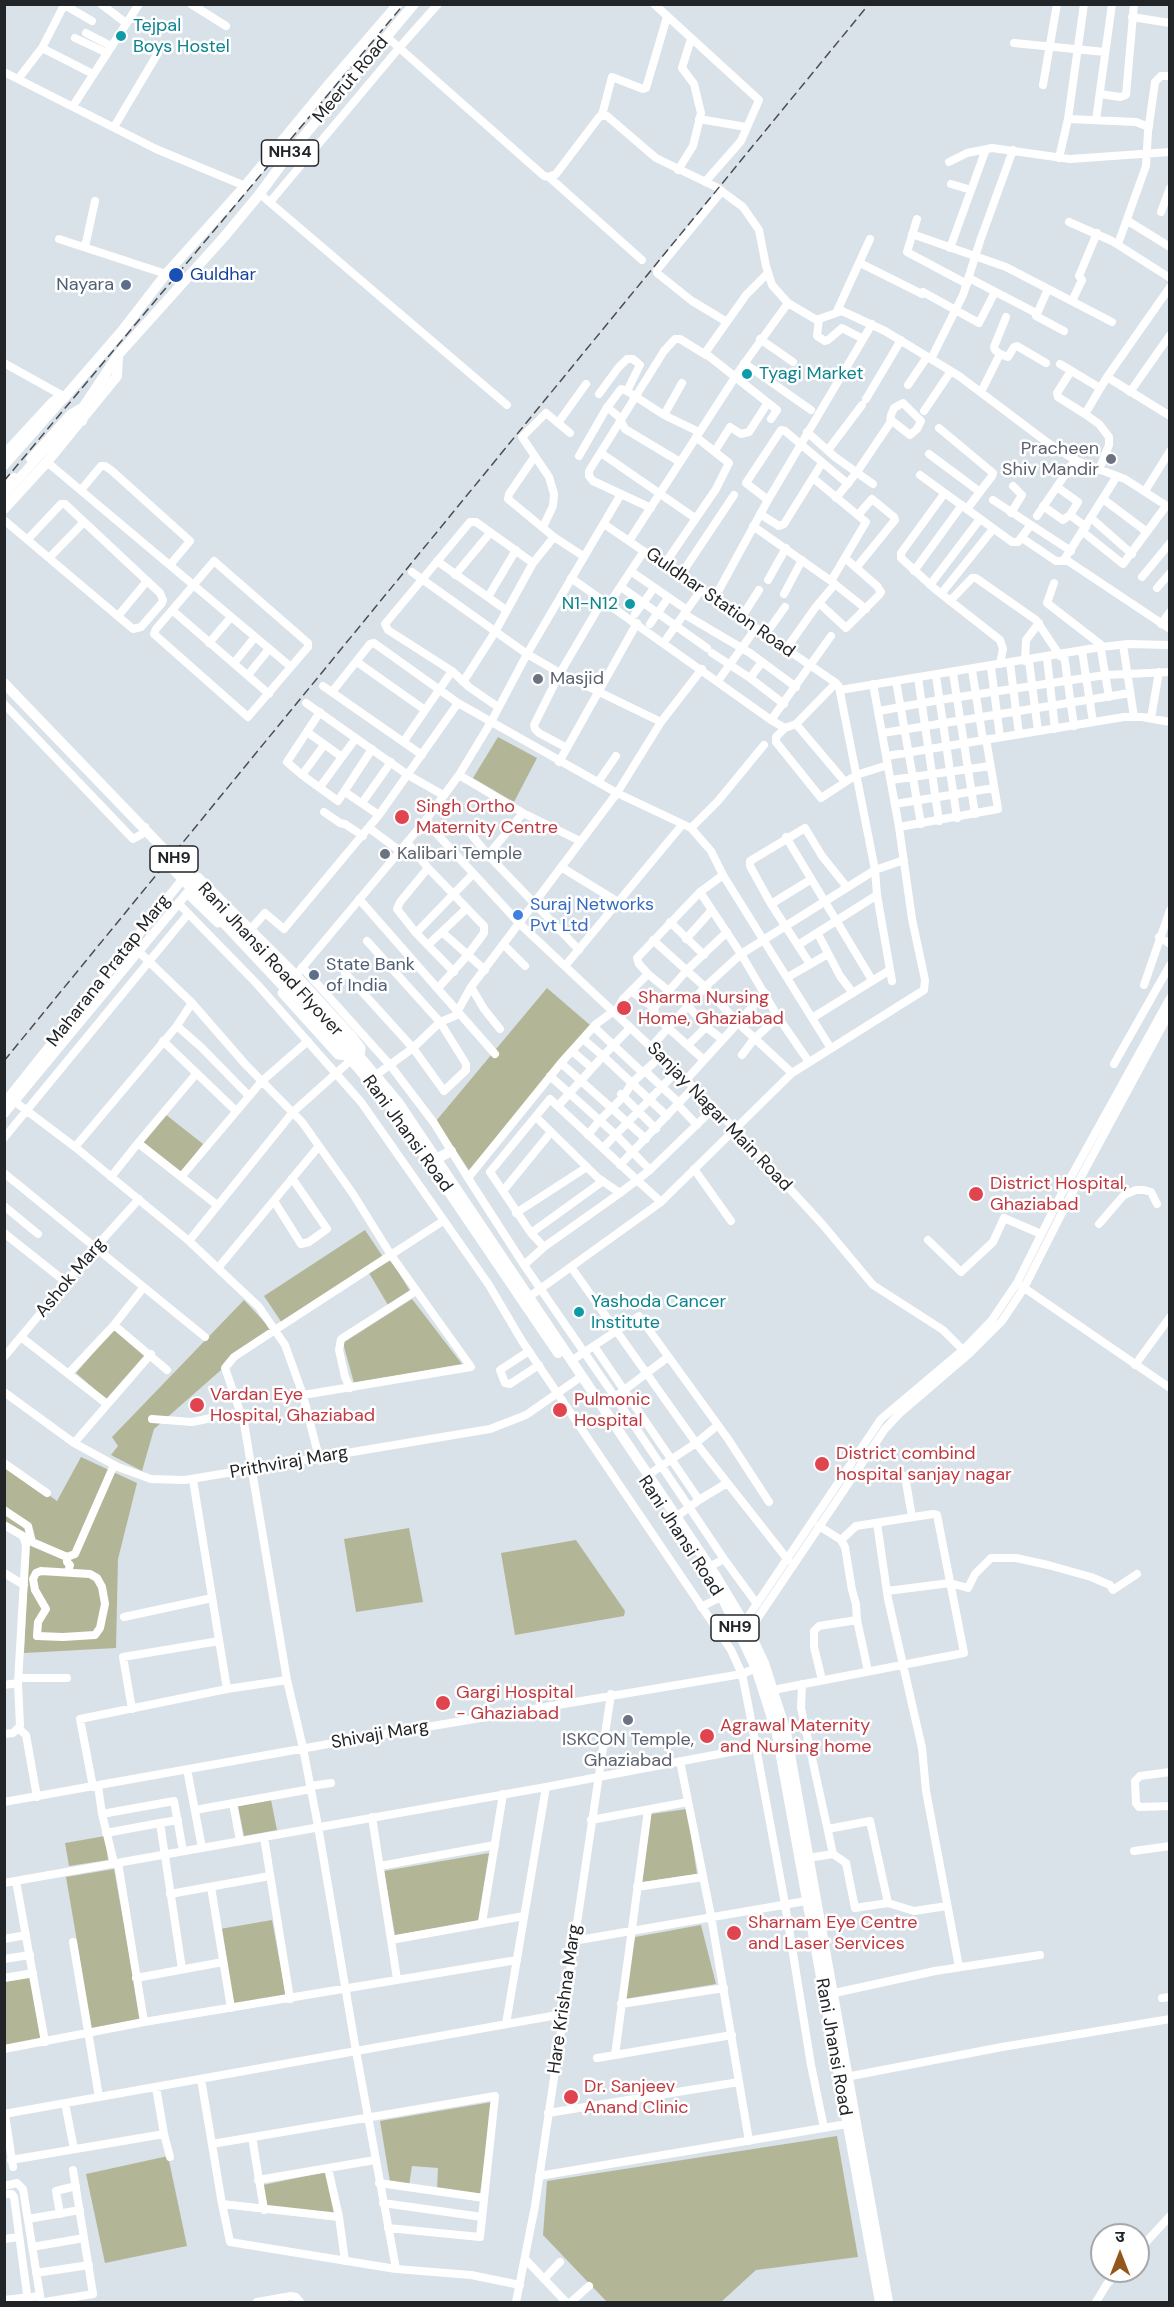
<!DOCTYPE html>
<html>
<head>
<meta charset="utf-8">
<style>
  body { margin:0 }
  #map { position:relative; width:1174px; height:2307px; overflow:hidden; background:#d9e1e9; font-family:"DM Sans","Noto Sans Devanagari",sans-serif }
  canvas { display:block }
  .frame { position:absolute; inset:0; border:6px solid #222528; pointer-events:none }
  .north { position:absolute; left:1090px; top:2223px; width:60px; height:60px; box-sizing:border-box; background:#fff; border:2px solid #a7a8a9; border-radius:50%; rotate:0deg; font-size:16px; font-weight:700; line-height:24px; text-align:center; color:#222528 }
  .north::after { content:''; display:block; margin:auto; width:21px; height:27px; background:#95561e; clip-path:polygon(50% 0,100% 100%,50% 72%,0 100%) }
</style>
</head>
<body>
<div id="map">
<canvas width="1174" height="2307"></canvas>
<div class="frame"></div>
<div class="north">उ</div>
</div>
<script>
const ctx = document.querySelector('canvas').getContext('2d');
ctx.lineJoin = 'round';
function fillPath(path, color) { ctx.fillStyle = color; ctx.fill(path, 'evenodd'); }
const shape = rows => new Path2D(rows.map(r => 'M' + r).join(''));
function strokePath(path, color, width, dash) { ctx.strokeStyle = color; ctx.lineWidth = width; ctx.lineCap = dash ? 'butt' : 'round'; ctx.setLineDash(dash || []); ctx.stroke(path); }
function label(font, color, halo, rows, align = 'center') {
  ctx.font = font + ' "DM Sans",sans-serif'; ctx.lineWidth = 5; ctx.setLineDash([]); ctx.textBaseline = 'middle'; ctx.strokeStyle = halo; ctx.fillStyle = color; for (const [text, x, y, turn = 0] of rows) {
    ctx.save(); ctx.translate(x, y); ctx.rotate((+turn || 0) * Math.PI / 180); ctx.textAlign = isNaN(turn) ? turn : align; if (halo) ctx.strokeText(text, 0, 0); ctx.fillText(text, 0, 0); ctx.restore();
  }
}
fillPath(shape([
  [498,737,537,758,514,802,473,778],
  [547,988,590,1025,469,1170,436,1121],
  [165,1114,203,1144,181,1172,143,1142],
  [365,1230,383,1257,282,1323,264,1296],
  [391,1260,410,1291,388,1305,369,1273],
  [412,1299,462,1364,354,1383,343,1343],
  [244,1300,271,1329,221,1370,154,1429,142,1471,111,1455,118,1446,112,1437],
  [115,1328,145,1355,106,1399,76,1373],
  [81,1457,137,1483,118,1559,116,1648,24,1653,29,1553,22,1533,5,1521,4,1463,57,1501],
  [409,1528,423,1602,356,1612,344,1539],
  [576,1540,625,1611,624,1616,515,1635,501,1553],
  [271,1800,277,1830,244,1836,238,1806],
  [687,1809,697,1874,642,1882,651,1814],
  [105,1836,108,1860,69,1866,65,1843],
  [489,1853,478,1921,395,1935,384,1871],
  [114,1869,141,2019,92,2029,66,1877],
  [272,1920,286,1996,234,2005,220,1929],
  [701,1925,716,1984,624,1999,635,1937],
  [30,1978,41,2039,5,2046,5,1982],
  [492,2102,480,2194,437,2189,438,2168,412,2166,409,2186,390,2182,380,2121],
  [837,2136,858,2257,756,2270,721,2302,607,2302,543,2235,547,2181],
  [168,2156,187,2246,105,2263,86,2174],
  [326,2172,335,2215,268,2208,263,2185]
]), '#b3b696');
strokePath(shape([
  [101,4,126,23],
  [191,4,226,26],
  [654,4,759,100,741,141,705,182],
  [1132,17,1170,23],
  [86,33,111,46],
  [387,37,544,176,549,177,556,174,600,116,607,116,656,158,716,187,743,207,759,230,766,266,772,285,788,303,815,319,819,319,842,311,885,331,959,376,1048,443,1077,461,1125,479,1170,508],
  [75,38,107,53],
  [1014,43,1105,52],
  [42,48,93,74],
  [4,72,156,149,245,186],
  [18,79,42,48,63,7,68,7,92,21],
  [1043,85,1057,4],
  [1100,94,1120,97,1126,95,1134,4],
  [73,106,139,4],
  [602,115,612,77,643,89,646,88,667,17],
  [699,119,746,127],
  [1068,119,1136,122,1149,127],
  [1096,120,1112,4],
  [114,127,158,53],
  [1059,158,1068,119,1084,4],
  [949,162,967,153,992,148,1070,159,1170,152],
  [678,170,693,146,701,113,694,84,682,68,691,39],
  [549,177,642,260],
  [951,184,971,190],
  [722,191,657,270,657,273,692,301,727,322],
  [260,194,507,405],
  [270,202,399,48,438,4],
  [1161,212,1170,188],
  [917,219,907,252,967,284],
  [1128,221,1170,247],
  [1069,222,1112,241,1170,278],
  [912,234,1006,267,1112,322],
  [59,239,166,274],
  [1118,244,1146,166,1148,132,1155,82,1161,76,1170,76],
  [85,247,95,201],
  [950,248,986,149],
  [860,263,922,294],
  [768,273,746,295,705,353,777,410,771,419],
  [969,278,1036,313],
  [1048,289,1036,316,1064,331],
  [923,292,979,323,995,292],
  [1072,301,1082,280,1079,276,1097,233],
  [837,311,870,239],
  [819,319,817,336,825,341,828,340,842,328,863,339],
  [760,339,793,362],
  [1000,354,1008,357,1014,347,1017,346,1046,363],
  [931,359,963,295,980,241,1013,150],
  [4,363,65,397],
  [744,363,811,410],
  [1060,364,1100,388],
  [1071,371,1057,393,1058,397,1085,414],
  [1107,377,1170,416],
  [908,385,927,357],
  [981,392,1000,354,995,350,994,347,1006,317],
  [1130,392,1170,335],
  [599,394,618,368,627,359,633,359,640,365,627,391],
  [866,399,901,340],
  [607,407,619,417,625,429,680,462],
  [924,411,951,371],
  [664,415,682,383],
  [939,428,993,473,992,476,967,509],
  [807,432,835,457,873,484],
  [570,433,558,423,586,384],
  [828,450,862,405],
  [715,451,730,427,741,434,749,432,767,404],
  [601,453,695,518],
  [929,454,980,492],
  [535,456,509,494,508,499,554,537,583,556],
  [579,456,606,409,621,389,627,391,664,415,699,432],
  [30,459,70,414,80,408],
  [47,462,291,667],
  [1099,470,1109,445,1109,437,1099,424,1085,414,1107,377,1170,287],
  [920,475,1012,542,1018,542,1030,526],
  [813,478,866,522,831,581],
  [4,488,14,477],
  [81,490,101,466,105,466,111,470,190,541,170,565],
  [1145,491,1170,451],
  [944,494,901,553,901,558,935,589,1000,640,1003,649,1000,664],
  [836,498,857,472,890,423,891,415,894,408,903,403,921,421,917,429,910,435,891,420],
  [1103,499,1147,532],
  [768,500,746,483,781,430,785,431,848,484],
  [993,500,1071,551],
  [1043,506,1063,520,1070,515,1078,502,1057,487],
  [651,508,593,481,589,476,589,471,664,351,675,339,680,339,706,355],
  [1011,513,1022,495,1013,486],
  [760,514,779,526,784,524,822,463],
  [1070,515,1086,527],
  [1037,516,1075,460],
  [1091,518,1132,554],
  [4,520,133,629,141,627,162,603,163,600,160,593,65,504,61,504,28,539],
  [604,524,836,683,839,687,875,870,877,895,892,981],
  [753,526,831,581,866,609],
  [543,527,553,506,554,494,549,477,522,437,546,413,558,423],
  [1083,532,1123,564,1166,506],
  [1022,538,1056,561,1068,561,1170,629],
  [629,541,741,368,788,303],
  [50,557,84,522],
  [1064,560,1117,476],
  [214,561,308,643,308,647,248,717,154,634,156,629,214,561],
  [437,561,506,610],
  [664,565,716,489,729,463,696,437],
  [856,568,895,520,894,517,872,499,858,515],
  [914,571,962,505],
  [412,572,527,654,560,673,661,722],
  [632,572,687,610],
  [455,575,490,533],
  [680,576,734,495],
  [1142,577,1170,543],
  [571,578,771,720,785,728,796,724],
  [768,580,786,548],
  [1054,583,1047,603,1100,644,1109,697],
  [930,585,980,519],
  [621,587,707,648],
  [1157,588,1170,573],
  [784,594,802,560],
  [941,594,993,529],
  [488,597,516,550],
  [714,599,768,500,872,324],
  [950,601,972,578,976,578,1036,620,1060,656],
  [819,603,846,628,879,595,881,592,877,586,845,558],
  [609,604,644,551],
  [172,610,269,694],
  [635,614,654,588],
  [684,614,750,653,796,687],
  [118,616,147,581],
  [741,618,759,590],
  [650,624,668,598],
  [1161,624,1170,612],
  [765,635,785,607],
  [667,638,701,590],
  [209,643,231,617],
  [1123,645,1134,717],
  [786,649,815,608,835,584],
  [1082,651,1093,722],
  [712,653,750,678,784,704],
  [1064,655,1074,726],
  [1047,658,1055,729],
  [1025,661,1026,640,1039,623],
  [1029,661,1038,731],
  [357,662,425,710],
  [234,663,255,637],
  [1010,663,1019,734],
  [991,667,1000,737],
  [972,670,983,740],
  [953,673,975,814],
  [248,675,269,649],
  [936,676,957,818],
  [750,678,762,662],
  [918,678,939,821],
  [718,681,756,628],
  [896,681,921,824],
  [463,682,495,632,533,563,554,537],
  [836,683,796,724,845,782],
  [323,686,422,755],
  [840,690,1101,647,1128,644,1170,645],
  [332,692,370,644,374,643,458,703,617,793,691,828,711,851,723,875,830,1047],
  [306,703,408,775,443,795],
  [4,704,133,839,144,833,145,827],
  [498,707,469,687,452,671,388,630,385,624,470,522,476,522,533,563],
  [879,711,939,700,1105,675,1170,672],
  [320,712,287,762,302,775,338,801,372,749],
  [1151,718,1159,672],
  [771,720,831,636],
  [785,728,776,737,776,742,821,798,856,775,888,765],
  [307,732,342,757],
  [883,733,1130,693],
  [404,741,452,671],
  [567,748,539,733,535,729,534,725,560,673,603,600],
  [887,756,1124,717,1142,717,1170,722],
  [559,762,637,623],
  [302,775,324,745],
  [459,775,523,813,580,841],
  [891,780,990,766],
  [598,782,616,756],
  [320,787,356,738],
  [345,792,379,815],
  [362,803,391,762],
  [895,804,994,788],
  [324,812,340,823,345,824,363,836],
  [425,821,520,924,686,1080,734,1128,823,1225,873,1285,943,1330,968,1355],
  [899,827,998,809,986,739],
  [369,828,400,851],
  [466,828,488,855,579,950],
  [691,828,718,801,764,745],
  [786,837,872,980],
  [407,842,428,868,484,926,484,933,467,956,438,988],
  [488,855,523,813],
  [561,867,618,902],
  [428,868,400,902,397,909,416,933,454,972],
  [700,892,741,954,778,1017,809,1062],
  [359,899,495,1054],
  [178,903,257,984,361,1102,489,1285,522,1341,731,1650,742,1674,749,1709,785,1904,811,2065,824,2128],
  [771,904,810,880],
  [670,922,704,955],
  [250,930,265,913,284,929,379,815,458,703],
  [416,933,473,874],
  [443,933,485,970],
  [818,934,840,976,853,993],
  [1159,937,1170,944],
  [686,939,712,910],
  [653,940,705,987,737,1022,792,1073],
  [428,945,466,909],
  [504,945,525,966],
  [798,945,877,895],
  [135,948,192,1003,246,1065,302,1122,353,1194,391,1255,471,1367,303,1395],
  [810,964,771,904,750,866,750,861,805,828,822,856,846,886],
  [565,966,682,825],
  [302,967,390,1065,434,1123,468,1178,561,1063,596,1024,618,1008,623,999,648,974],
  [345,973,413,1048,444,1091,466,1070,466,1064,440,1022,367,941],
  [296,975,425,821,459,775,491,722,527,654,621,494],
  [788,977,828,954],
  [1144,985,1170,910],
  [471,987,484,1009,500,1029],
  [631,991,654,1008,656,1017,704,1060],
  [670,992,648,974,639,964,637,958,700,892,723,875],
  [689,1007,706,1027,722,1039],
  [654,1008,687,970,727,932],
  [812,1018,890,970],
  [177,1026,201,1047,249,1096],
  [594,1027,643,1073],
  [583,1039,603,1056,630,1028],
  [163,1041,236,1111],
  [688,1045,706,1027],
  [651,1047,705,987,741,954,875,870,904,860],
  [572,1051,592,1068],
  [742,1055,754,1039,778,1017],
  [561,1063,646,1139],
  [1114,1064,1170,965],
  [645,1071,679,1103],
  [196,1074,138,1143,217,1205],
  [376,1075,413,1048,440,1022,455,1016,471,987,617,793,661,722,702,669],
  [550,1076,616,1135,650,1170],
  [686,1080,765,993],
  [621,1094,656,1129],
  [10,1098,75,1147,189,1241,259,1307,285,1345,303,1395,319,1458],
  [678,1105,697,1125],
  [558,1106,603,1056,667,1116],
  [536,1117,598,1178,620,1193],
  [588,1135,599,1121,623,1097,632,1083,661,1056],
  [4,1138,188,914],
  [75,1147,176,1027,192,1003],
  [603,1148,677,1071],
  [620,1165,694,1087],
  [694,1169,731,1221],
  [4,1173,205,1337],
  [111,1177,138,1143],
  [181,1177,262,1081,308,1041],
  [468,1178,524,1265,544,1247],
  [503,1191,551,1132],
  [274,1201,301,1244,309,1242,327,1229,292,1178],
  [661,1202,637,1180,550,1099,490,1172,531,1233,544,1247,620,1193,637,1180,650,1170,714,1108],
  [4,1206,38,1234],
  [516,1213,587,1167],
  [1099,1224,1124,1195,1136,1190,1144,1190,1151,1192,1157,1204],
  [4,1233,67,1283],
  [531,1233,603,1181],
  [928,1240,961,1272,993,1242,1004,1218,1041,1234],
  [189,1241,293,1112,351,1060],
  [524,1265,615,1397,602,1406],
  [571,1267,696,1443,788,1560],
  [218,1268,319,1146],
  [1020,1285,1170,1388],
  [529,1297,661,1202,792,1073,924,990,925,980,912,919,899,827,873,684],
  [114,1325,167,1370],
  [21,1337,107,1404],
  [594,1346,699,1500],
  [529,1351,500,1370,505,1383,510,1384,539,1365],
  [4,1357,95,1248,139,1199],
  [668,1357,615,1397,724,1559,709,1567],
  [571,1361,639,1316,728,1439,769,1502],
  [1135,1365,1170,1317],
  [68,1374,114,1325,143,1288],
  [350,1388,345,1377,339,1350,341,1339,416,1291],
  [4,1392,74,1443,118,1467,151,1479,185,1480,490,1429,526,1415,582,1376],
  [152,1419,192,1422,241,1412],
  [74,1443,151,1354],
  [4,1463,47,1493],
  [648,1475,696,1443,718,1425],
  [905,1476,912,1517],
  [193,1480,227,1689],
  [4,1510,28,1526,32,1542,67,1557],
  [676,1517,699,1500,727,1483],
  [877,1523,888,1599,922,1748,926,1791,959,1967],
  [4,1525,23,1536,26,1545,18,1683,20,1726,13,1733,4,1734],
  [819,1526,841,1540,845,1547,852,1590,856,1604,857,1620,868,1671],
  [724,1559,757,1604],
  [41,1571,90,1574,97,1578,102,1587,105,1604,100,1628,95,1635,63,1637,37,1636,38,1622,46,1609,35,1590,33,1579,36,1573,41,1571],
  [68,1572,70,1565,67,1562,67,1557,75,1554,114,1465],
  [4,1573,24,1585],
  [887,1591,950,1583,968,1588,975,1574,991,1558,1016,1558,1048,1565,1091,1577,1110,1585,1113,1590,1137,1574],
  [701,1607,721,1597],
  [124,1617,212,1598],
  [744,1623,881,1419,964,1349,992,1320,1002,1305,1017,1283,1062,1193,1170,998],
  [749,1631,885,1429,899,1414,970,1353,1002,1321,1024,1288,1069,1199,1170,1012],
  [19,1678,67,1678],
  [822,1680,814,1647,814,1631,819,1626,857,1620],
  [802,1684,801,1708,833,1854,808,1858],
  [4,1685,18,1683],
  [773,1690,964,1653,937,1515,933,1514,856,1526,841,1540],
  [132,1709,123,1657,219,1641],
  [19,1729,26,1735,37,1797],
  [680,1761,711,1916,749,2141],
  [187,1769,202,1848],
  [1170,1772,1140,1776,1135,1781,1136,1803,1139,1807,1170,1806],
  [98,1786,102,1814,114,1863],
  [311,1786,331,1783],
  [93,1787,80,1719,227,1689,287,1680],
  [4,1802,373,1736,742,1674,756,1668],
  [233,1803,240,1841],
  [195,1810,311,1789],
  [648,1810,615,2055,732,2035],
  [102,1814,174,1801,183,1851],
  [372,1817,397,1979],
  [591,1820,688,1802],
  [160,1823,178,1820],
  [828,1829,870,1821,888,1903,855,1908,846,1863,833,1854],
  [106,1833,160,1823,182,1969],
  [264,1837,290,1999],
  [1134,1851,1170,1846],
  [118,1863,144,2022],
  [380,1866,495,1845],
  [16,1881,45,2042],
  [4,1883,546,1787,756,1747],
  [211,1887,231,2008],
  [637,1887,703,1877],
  [170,1894,270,1876],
  [888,1903,914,1911,947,1906],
  [482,1923,503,1794],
  [4,1939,26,1935],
  [391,1940,524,1916],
  [573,1941,806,1901],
  [73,1942,99,2097],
  [4,1959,30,1955],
  [4,1978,33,1973],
  [136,1978,223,1962],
  [830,1994,935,1971,1040,1955],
  [1162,1998,1170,1997],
  [621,2004,724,1988],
  [506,2024,546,1787],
  [4,2049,144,2022,517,1960],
  [597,2058,615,2055],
  [846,2077,1002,2047,1170,2019],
  [201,2079,222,2204,230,2242,396,2269,471,2275,520,2285],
  [65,2103,74,2149],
  [548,2113,739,2082],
  [4,2114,563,2014],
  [5,2114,13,2167],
  [164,2134,170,2157],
  [252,2137,264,2210],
  [212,2144,495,2096,480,2237,388,2228],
  [11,2160,164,2134,156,2087],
  [328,2168,339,2217],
  [539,2176,847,2124],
  [258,2180,375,2160],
  [379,2183,484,2198],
  [4,2186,17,2183,23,2189,41,2302],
  [4,2194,12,2194,14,2197,28,2302],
  [383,2203,482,2217],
  [222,2204,339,2217,345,2261],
  [60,2214,56,2191,76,2186],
  [28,2219,80,2210],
  [4,2239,19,2237],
  [32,2247,84,2238],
  [1138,2251,1170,2216],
  [526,2260,566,2302],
  [396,2269,356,2051,318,1826,303,1748,287,1680,244,1423,225,1368,234,1357,275,1330,443,1221],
  [36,2273,89,2265],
  [544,2279,560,2262],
  [4,2300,40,2296],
  [45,2302,93,2294,73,2170],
  [257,2302,291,2296,296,2297,300,2302],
  [516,2302,535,2206,611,1694],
  [571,2302,589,2286],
  [1096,2302,1107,2284,1119,2271]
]), '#fff', 8);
strokePath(shape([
  [4,466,63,399],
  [4,495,84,406],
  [198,877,296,975,352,1036,361,1048,360,1056],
  [282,993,338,1055,348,1056],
  [4,1103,186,875],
  [4,1114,187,893,218,923]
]), '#fff', 9);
strokePath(shape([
  [82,421,84,406,118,355,224,237,258,196,293,149,414,4],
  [4,455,52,403,57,399,63,399,121,332,166,274,245,186,329,84,398,4],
  [4,509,47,462,117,376,118,356],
  [4,683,255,944,354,1050,398,1102,714,1573,749,1631,764,1663,786,1732,888,2302],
  [160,855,343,1050,394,1111,558,1353],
  [438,1158,451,1151],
  [722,1597,756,1668,777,1734,880,2302]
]), '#fff', 10);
strokePath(shape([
  [4,481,404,4],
  [4,1061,869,4]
]), '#4a4e52', 1.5, [9, 4.5]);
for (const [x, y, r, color] of [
  [121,36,6,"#0f9aa8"],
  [176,275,8,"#1a4fb4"],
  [126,285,6,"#5c6f8a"],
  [747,374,6,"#0f9aa8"],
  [1111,459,6,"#6b7280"],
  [630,604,6,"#0f9aa8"],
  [538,679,6,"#6b7280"],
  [402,817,8,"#e0444e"],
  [385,854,6,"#6b7280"],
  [518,915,6,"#3f7fe0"],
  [314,975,6,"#5c6f8a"],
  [624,1008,8,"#e0444e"],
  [976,1194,8,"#e0444e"],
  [579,1312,6,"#0f9aa8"],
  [197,1405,8,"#e0444e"],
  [560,1410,8,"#e0444e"],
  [822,1464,8,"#e0444e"],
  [443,1703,8,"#e0444e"],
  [628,1720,6,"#6b7280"],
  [707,1736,8,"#e0444e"],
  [734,1933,8,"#e0444e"],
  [571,2097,8,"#e0444e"]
]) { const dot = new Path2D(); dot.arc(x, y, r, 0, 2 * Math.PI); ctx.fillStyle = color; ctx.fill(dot); strokePath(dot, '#fff', 2); }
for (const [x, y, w] of [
  [290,153,57],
  [174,859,48],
  [735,1628,48]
]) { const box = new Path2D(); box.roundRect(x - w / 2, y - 13, w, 26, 4.5); ctx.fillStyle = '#fff'; ctx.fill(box); strokePath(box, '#222528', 1.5); }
label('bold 16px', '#222528', null, [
  ["NH34",290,153],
  ["NH9",174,859],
  ["NH9",735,1628]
]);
label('18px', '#0d838f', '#fff', [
  ["Tejpal",133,26],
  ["Boys Hostel",133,47],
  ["Tyagi Market",759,374],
  ["N1-N12",618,604,"right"],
  ["Yashoda Cancer",591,1302],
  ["Institute",591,1323]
], 'left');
label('18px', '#222528', '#fff', [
  ["Meerut Road",351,80,-50],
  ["Guldhar Station Road",720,603,35],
  ["Rani Jhansi Road Flyover",270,960,47],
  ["Maharana Pratap Marg",109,971,-52],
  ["Sanjay Nagar Main Road",719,1117,46],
  ["Rani Jhansi Road",407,1134,54],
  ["Ashok Marg",71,1278,-50],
  ["Prithviraj Marg",289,1463,-10],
  ["Rani Jhansi Road",680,1536,57],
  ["Shivaji Marg",380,1735,-10],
  ["Hare Krishna Marg",565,1999,-82],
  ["Rani Jhansi Road",833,2047,80]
]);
label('18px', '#164399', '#fff', [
  ["Guldhar",190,275]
], 'left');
label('18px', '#4e5e75', '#fff', [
  ["Nayara",114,285],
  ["State Bank",326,965,"left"],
  ["of India",326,986,"left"]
], 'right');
label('18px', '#5b616d', '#fff', [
  ["Pracheen",1099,449,"right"],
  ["Shiv Mandir",1099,470,"right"],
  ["Masjid",550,679],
  ["Kalibari Temple",397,854],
  ["ISKCON Temple,",628,1740,"center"],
  ["Ghaziabad",628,1761,"center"]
], 'left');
label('18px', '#be3a42', '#fff', [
  ["Singh Ortho",416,807],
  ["Maternity Centre",416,828],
  ["Sharma Nursing",638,998],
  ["Home, Ghaziabad",638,1019],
  ["District Hospital,",990,1184],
  ["Ghaziabad",990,1205],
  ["Vardan Eye",210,1395],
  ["Hospital, Ghaziabad",210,1416],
  ["Pulmonic",574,1400],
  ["Hospital",574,1421],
  ["District combind",836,1454],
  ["hospital sanjay nagar",836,1475],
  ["Gargi Hospital",456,1693],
  ["- Ghaziabad",456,1714],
  ["Agrawal Maternity",720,1726],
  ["and Nursing home",720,1747],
  ["Sharnam Eye Centre",748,1923],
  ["and Laser Services",748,1944],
  ["Dr. Sanjeev",584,2087],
  ["Anand Clinic",584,2108]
], 'left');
label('18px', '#366cbe', '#fff', [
  ["Suraj Networks",530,905],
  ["Pvt Ltd",530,926]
], 'left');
</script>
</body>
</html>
